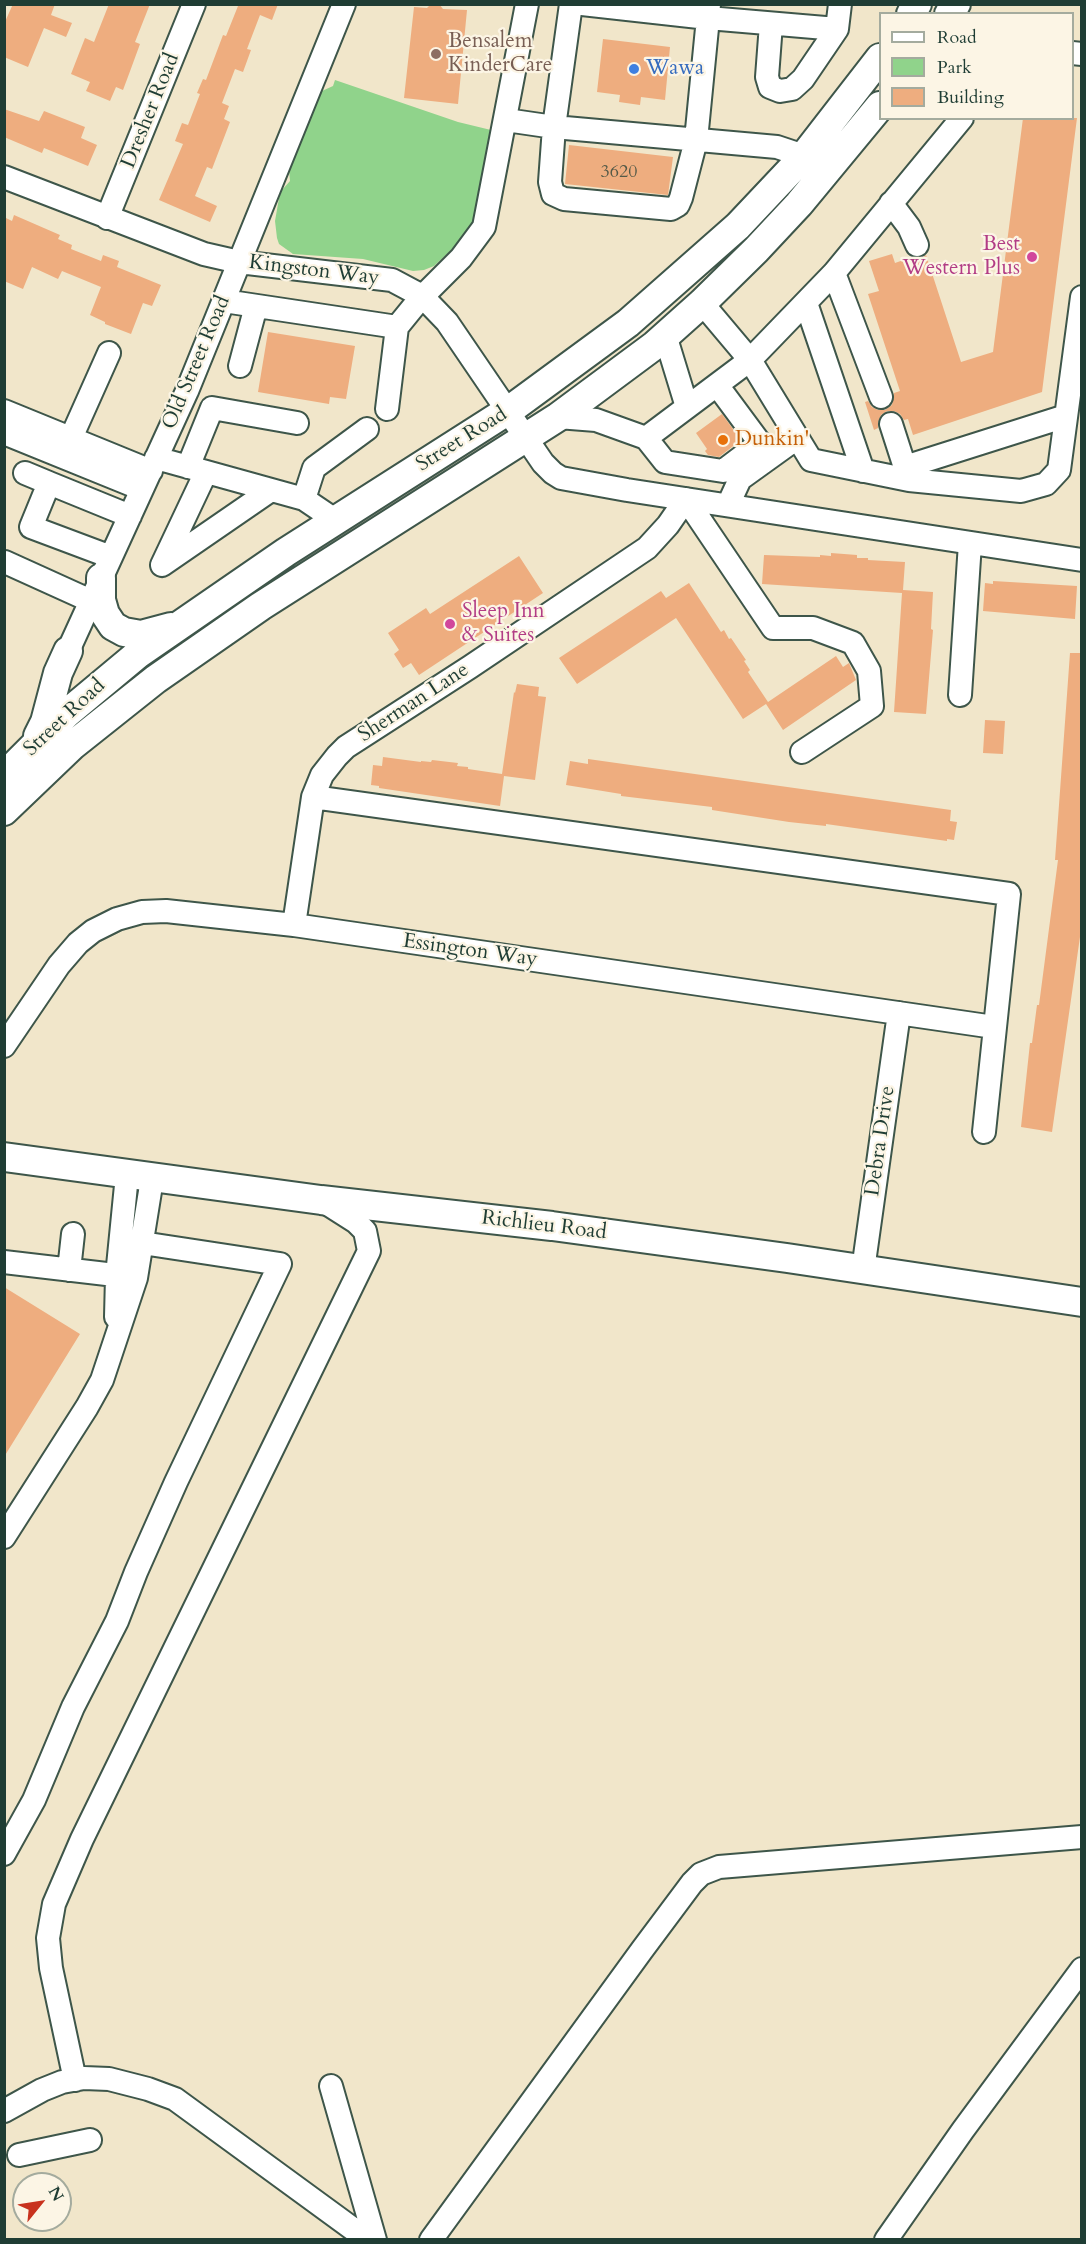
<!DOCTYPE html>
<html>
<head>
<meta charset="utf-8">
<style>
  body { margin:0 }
  #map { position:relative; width:1086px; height:2244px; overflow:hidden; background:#f1e6ca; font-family:Cardo,serif }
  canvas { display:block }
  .frame { position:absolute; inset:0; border:6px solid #1f3d34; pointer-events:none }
  .legend { position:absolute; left:879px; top:12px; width:195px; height:108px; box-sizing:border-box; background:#fcf5e5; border:2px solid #a4ab9e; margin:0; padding:8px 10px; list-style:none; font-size:18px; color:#1f3d34 }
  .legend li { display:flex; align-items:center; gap:12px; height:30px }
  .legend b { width:30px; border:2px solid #a4ab9e }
  .north { position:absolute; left:12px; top:2172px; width:60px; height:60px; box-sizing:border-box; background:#fcf5e5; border:2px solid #a4ab9e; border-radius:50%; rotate:60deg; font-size:16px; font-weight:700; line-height:24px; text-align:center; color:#1f3d34 }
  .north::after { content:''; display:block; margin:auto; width:21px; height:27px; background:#c8321e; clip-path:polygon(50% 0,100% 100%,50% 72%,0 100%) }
</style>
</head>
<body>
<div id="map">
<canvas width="1086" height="2244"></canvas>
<div class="frame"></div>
<ul class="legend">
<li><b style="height:8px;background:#fff"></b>Road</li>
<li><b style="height:16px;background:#90d38b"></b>Park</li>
<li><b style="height:16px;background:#eead7f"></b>Building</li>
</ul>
<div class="north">N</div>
</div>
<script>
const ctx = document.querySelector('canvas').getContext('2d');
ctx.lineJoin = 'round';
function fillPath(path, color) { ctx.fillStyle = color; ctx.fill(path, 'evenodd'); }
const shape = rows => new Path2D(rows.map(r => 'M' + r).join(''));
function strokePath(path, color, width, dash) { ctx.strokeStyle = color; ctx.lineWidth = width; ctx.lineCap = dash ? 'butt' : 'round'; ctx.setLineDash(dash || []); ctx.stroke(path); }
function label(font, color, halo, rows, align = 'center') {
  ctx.font = font + ' Cardo,serif'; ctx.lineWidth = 4.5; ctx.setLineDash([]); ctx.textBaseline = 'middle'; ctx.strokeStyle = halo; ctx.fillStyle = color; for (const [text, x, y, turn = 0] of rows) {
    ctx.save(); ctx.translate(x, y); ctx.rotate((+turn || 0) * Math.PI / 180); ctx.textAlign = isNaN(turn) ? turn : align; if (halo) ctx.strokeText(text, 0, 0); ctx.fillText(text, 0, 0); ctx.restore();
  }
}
fillPath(shape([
  [335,80,458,122,491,130,483,193,474,219,463,239,434,266,424,270,413,271,363,259,293,254,279,244,277,238,275,221,279,198,282,190,290,181,289,170,322,91,333,86]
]), '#90d38b');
fillPath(shape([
  [13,4,55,4,51,15,72,23,66,37,44,28,28,67,4,57,4,24],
  [109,4,150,4,135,42,140,44,129,74,123,90,116,87,110,101,86,91,90,82,71,74,85,38,94,42],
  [236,4,278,4,272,20,260,15,247,49,251,50,243,72,235,69,222,103,229,106,224,119,230,122,212,169,207,167,195,196,217,206,210,222,159,200,183,144,175,141,182,123,188,125,200,94,197,93,203,79,206,80,223,35,226,36,238,6],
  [431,4,439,4,443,9,467,10,458,104,404,98,414,7,427,8],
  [603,39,670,47,665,100,641,97,640,105,619,102,620,95,597,92],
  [4,109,39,121,44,111,85,127,81,138,97,145,88,166,44,148,42,153,4,137],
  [1023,118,1077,118,1042,392,913,435,908,419,904,420,900,414,894,411,887,411,881,415,878,422,878,428,874,430,865,402,868,401,872,407,878,410,885,410,892,405,894,393,900,391,868,294,879,291,869,261,892,254,895,263,912,257,922,258,926,255,961,362,993,352],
  [569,145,673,157,668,195,565,184],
  [14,215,60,235,58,239,72,245,71,249,101,261,103,255,119,261,117,267,161,285,152,306,143,303,131,334,105,324,105,322,90,315,101,287,62,271,58,279,32,267,23,289,4,281,4,217,12,221],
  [268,332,355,346,346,399,330,397,329,404,258,392],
  [722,414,741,440,719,457,708,455,705,451,707,449,696,433],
  [831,553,857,555,857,558,868,558,868,560,905,562,903,590,933,592,931,629,933,630,926,714,894,712,902,593,762,584,764,555,820,557,820,555,831,556],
  [519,556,543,593,419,675,411,663,403,668,394,654,399,650,388,633,426,608,430,614],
  [993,581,1077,586,1075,619,983,611,985,583,993,584],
  [689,583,721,632,724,630,729,639,731,638,746,660,744,661,750,670,748,672,768,702,836,656,843,667,849,663,856,680,783,730,766,704,743,719,676,618,577,684,559,658,661,591,666,598],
  [1070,653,1082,653,1082,923,1052,1132,1021,1127,1030,1043,1032,1043,1037,1005,1039,1005,1058,860,1055,860],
  [517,684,539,687,538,696,546,697,535,780,504,776,500,806,379,788,379,786,371,785,373,765,382,766,383,757,421,762,421,761,431,762,432,760,458,763,457,766,468,767,468,769,502,774,514,692,515,693],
  [985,720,1005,721,1003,754,983,753],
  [588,759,951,810,950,821,957,822,954,840,947,839,947,841,826,824,826,826,789,822,712,810,712,807,621,796,621,794,566,785,570,761,588,764],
  [4,1287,80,1334,4,1457]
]), '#eead7f');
const minor = shape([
  [571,4,554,127,550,182,553,194,564,199,671,209,678,205,681,198,696,140,708,18,582,4],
  [709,4,708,18,837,29,840,4],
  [771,24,767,77,770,87,780,91,792,89,803,79,837,29],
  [1072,53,1082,54],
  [962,118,834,273,750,360,811,460,909,480,1021,491,1046,484,1059,470,1082,297],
  [506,120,554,127,777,147,804,156],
  [4,177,204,254,239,262,392,280,422,296,447,322,543,463,553,473,561,478,627,490,1082,560],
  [891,203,909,227,917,245],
  [107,218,194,4],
  [834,273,881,397],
  [224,301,397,327],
  [806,303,863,471],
  [665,335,687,407],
  [240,366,256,306],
  [387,409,397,327,419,300,461,258,484,227,527,4],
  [4,411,151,471],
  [558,417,596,420,646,438,665,462,723,471,760,443,717,385],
  [891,424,909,480],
  [4,433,142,489],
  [71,438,109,353],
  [646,438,750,360,702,303],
  [156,458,304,499,335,520],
  [188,467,212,408,297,423],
  [905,467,1066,416],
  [206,472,162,565,271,490],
  [25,473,49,483],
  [304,499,314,468,367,429],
  [686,499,773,628,813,628,853,643,869,671,872,706,802,752],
  [728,505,740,479,797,438],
  [111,557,31,527,49,483,130,516],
  [5,562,91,601],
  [68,651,187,391,344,4],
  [960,695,970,543],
  [313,797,1009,894,984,1132],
  [294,925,313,797,322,775,337,756,346,747,470,667,647,548,668,525,686,499],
  [4,1046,59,965,78,943,93,931,117,919,142,912,166,911,294,925,994,1027],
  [4,1262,132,1277],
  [69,1270,73,1234],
  [863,1270,899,1013],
  [116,1317,117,1276,127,1175],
  [4,1537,87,1407,102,1380,136,1278,152,1179],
  [4,1854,34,1800,73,1707,117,1621,136,1572,176,1482,280,1264,142,1243],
  [75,2080,51,1968,48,1938,54,1904,82,1839,369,1251,365,1231,356,1222,323,1201],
  [331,2086,375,2240],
  [4,2111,42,2090,62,2082,84,2078,109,2079,148,2089,175,2099,368,2240],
  [19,2155,90,2140],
  [431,2240,642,1950,692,1883,701,1874,719,1867,1082,1837],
  [886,2240,963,2130,1082,1969]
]);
const major = shape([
  [911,14,917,4],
  [949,14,956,4],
  [101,578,101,600,105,614,113,626,124,632,141,635,171,627],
  [38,736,45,722,58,673,68,651],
  [4,776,66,714,138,654,286,552,515,406,628,323,738,226,804,156,880,58],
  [4,811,73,745,156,679,261,606,558,417,655,345,702,303,756,250,799,204,880,106],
  [4,1157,321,1200,552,1226,787,1258,1082,1302]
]);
strokePath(minor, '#3e564a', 26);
strokePath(major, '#3e564a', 32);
strokePath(minor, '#fff', 22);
strokePath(major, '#fff', 28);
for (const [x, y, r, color] of [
  [436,54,6,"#8d6e63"],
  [634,69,6,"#3f7fe0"],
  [1032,257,6,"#d1479c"],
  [723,440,6,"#e8710a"],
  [450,624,6,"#d1479c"]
]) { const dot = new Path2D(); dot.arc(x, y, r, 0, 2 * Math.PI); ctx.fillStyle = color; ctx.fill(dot); strokePath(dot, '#fcf5e5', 2); }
label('18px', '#535947', null, [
  ["3620",619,173]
]);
label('21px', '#785e54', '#fcf5e5', [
  ["Bensalem",448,42],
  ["KinderCare",448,66]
], 'left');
label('21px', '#366cbe', '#fcf5e5', [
  ["Wawa",646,69]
], 'left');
label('21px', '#1f3d34', '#fcf5e5', [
  ["Dresher Road",151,111,-68],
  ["Kingston Way",314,271,7],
  ["Old Street Road",197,363,-67],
  ["Street Road",462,440,-32],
  ["Sherman Lane",414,703,-33],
  ["Street Road",65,718,-43],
  ["Essington Way",470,951,8],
  ["Debra Drive",881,1141,-82],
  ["Richlieu Road",544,1226,7]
]);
label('21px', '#b23c85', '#fcf5e5', [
  ["Best",1020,245],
  ["Western Plus",1020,269],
  ["Sleep Inn",462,612,"left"],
  ["& Suites",462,636,"left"]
], 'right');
label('21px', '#c56008', '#fcf5e5', [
  ["Dunkin'",735,440]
], 'left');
</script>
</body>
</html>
